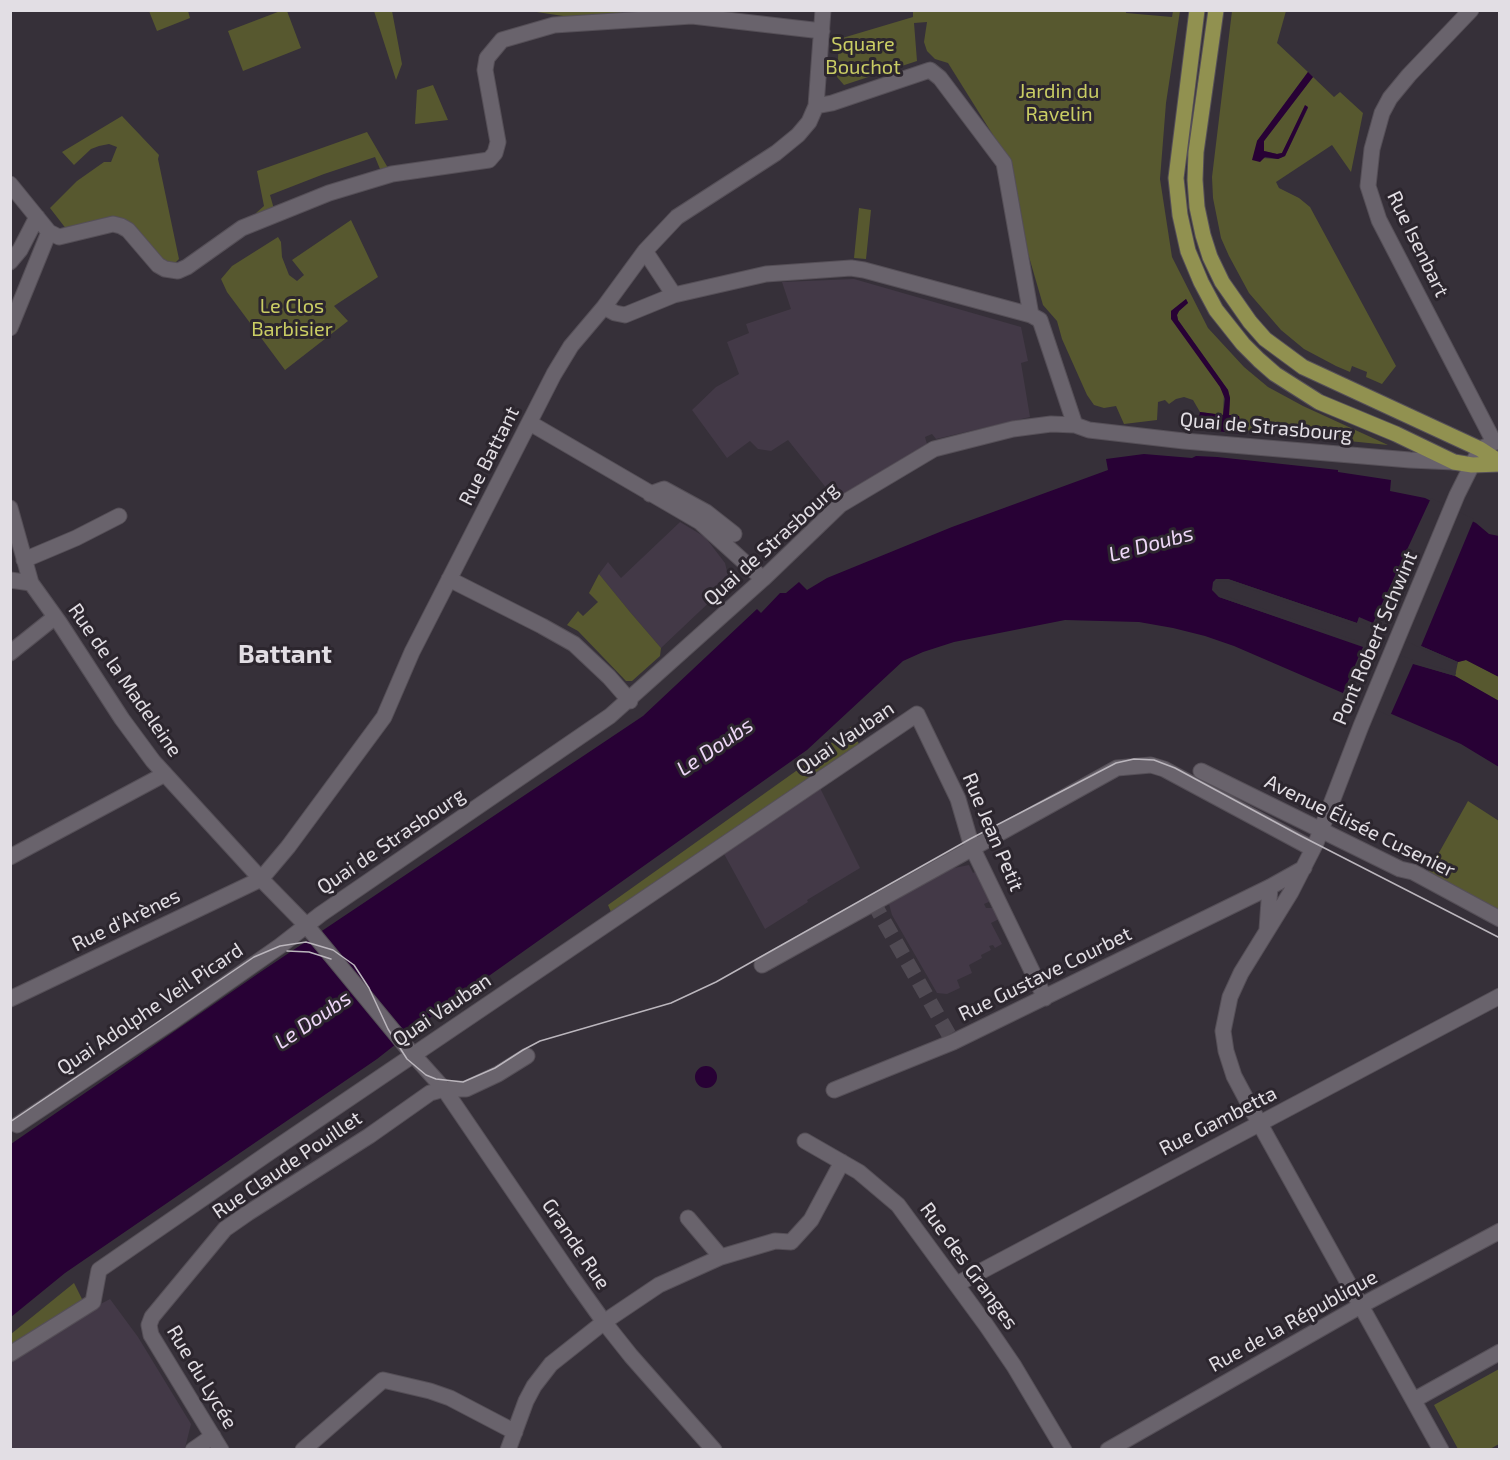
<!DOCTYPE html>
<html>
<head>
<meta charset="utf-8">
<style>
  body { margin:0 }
  #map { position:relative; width:1510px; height:1460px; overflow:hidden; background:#363039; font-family:"Exo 2",sans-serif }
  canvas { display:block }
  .frame { position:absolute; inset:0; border:12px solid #e2dee4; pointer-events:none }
</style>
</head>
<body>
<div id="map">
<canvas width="1510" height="1460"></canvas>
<div class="frame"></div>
</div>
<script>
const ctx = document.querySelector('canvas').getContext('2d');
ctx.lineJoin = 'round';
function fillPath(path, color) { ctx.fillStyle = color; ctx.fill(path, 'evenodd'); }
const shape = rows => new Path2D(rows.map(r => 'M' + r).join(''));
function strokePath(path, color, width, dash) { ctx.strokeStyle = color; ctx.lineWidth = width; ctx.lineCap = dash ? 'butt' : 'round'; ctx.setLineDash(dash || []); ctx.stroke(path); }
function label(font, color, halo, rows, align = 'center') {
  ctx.font = font + ' "Exo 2",sans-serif'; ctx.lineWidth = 6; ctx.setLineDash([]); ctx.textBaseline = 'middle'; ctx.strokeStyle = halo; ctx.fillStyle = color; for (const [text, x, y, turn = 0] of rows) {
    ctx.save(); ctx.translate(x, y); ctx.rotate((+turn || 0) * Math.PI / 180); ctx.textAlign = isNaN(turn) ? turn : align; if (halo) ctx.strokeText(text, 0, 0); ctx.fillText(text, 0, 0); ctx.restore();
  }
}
fillPath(shape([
  [854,279,1021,327,1028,361,1021,363,1030,417,936,439,932,434,925,437,927,444,835,499,788,440,771,451,758,449,750,441,727,458,692,410,716,387,739,374,727,342,749,333,746,324,791,309,782,282],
  [680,522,705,537,725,563,728,575,726,584,719,593,661,648,630,612,599,574,608,562,621,578],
  [820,788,860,868,807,900,808,902,765,929,723,852],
  [969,865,973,873,976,871,991,901,984,904,986,908,994,908,999,919,991,923,1002,944,995,948,993,945,989,946,991,950,981,955,982,958,969,965,972,973,957,980,960,988,947,994,937,993,892,915,889,904,949,869],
  [110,1299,138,1337,191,1424,185,1448,11,1450,11,1362,93,1308]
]), '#433947');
fillPath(shape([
  [283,10,287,11,301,48,243,71,228,31],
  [1126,10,1126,13,1172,17,1173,11,1180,11,1166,103,1160,179,1172,257,1208,328,1244,367,1268,387,1303,406,1388,445,1241,430,1239,416,1229,415,1230,398,1228,390,1178,320,1177,315,1179,311,1188,303,1186,299,1171,311,1224,393,1223,415,1200,412,1193,400,1184,397,1176,399,1169,404,1165,400,1158,402,1157,420,1124,424,1116,406,1104,408,1094,405,1087,395,1062,339,1057,321,1043,305,1025,243,1008,159,948,63,935,59,927,51,924,42,927,22,914,23,917,61,844,85,837,77,839,39,913,17,913,11],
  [149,11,188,11,190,18,157,31],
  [374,11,392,11,402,64,396,80],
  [530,11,685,11,583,19],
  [1232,11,1286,11,1277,43,1308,72,1257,141,1262,158,1278,159,1285,156,1308,108,1306,106,1282,153,1277,154,1264,151,1264,141,1313,77,1334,97,1340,92,1363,113,1351,172,1332,145,1276,182,1279,188,1299,198,1310,207,1396,366,1382,384,1366,377,1367,372,1352,366,1350,372,1336,366,1304,349,1281,330,1249,293,1229,256,1221,238,1213,198,1212,177],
  [433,85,448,120,415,124,417,90],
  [122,116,159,155,158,159,179,259,174,264,165,263,132,225,67,230,50,208,77,181,104,162,111,162,117,147,109,144,99,146,91,149,74,165,62,152],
  [367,132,388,168,380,169,375,157,324,174,270,195,274,209,256,215,256,213,264,206,257,171],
  [859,208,871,210,866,259,854,258],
  [351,220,378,277,334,306,348,321,285,370,227,292,221,279,232,266,278,237,281,242,282,257,289,275,297,281,304,275,292,260],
  [599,574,630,612,661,648,660,656,632,681,626,681,578,631,567,625,578,611,583,616,598,602,589,593],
  [1466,660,1499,677,1499,701,1455,676,1458,662],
  [852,726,860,747,611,912,608,905,803,766],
  [1468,801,1499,821,1499,913,1427,874],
  [74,1283,84,1303,11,1348,11,1334],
  [1499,1369,1499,1444,1490,1449,1458,1449,1434,1405]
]), '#57582f');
fillPath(shape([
  [1308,72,1313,77,1264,141,1264,151,1277,154,1282,153,1305,105,1308,107,1285,156,1278,159,1265,157,1260,162,1252,160,1257,141],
  [1186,299,1188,303,1179,311,1177,315,1178,320,1228,390,1230,398,1229,415,1239,416,1242,434,1191,428,1198,421,1200,412,1223,415,1225,399,1220,387,1171,319,1171,311],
  [1144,454,1192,458,1196,456,1217,457,1338,470,1338,472,1391,480,1390,491,1425,498,1476,523,1489,534,1499,536,1499,677,1466,660,1458,662,1421,646,1359,618,1357,623,1228,579,1216,579,1213,590,1219,597,1415,664,1455,676,1499,701,1499,767,1461,744,1234,646,1205,636,1173,628,1139,622,1065,620,954,642,923,652,903,661,807,750,424,1022,377,1059,65,1273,11,1317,11,1144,262,971,643,716,757,609,761,613,780,593,786,593,799,582,807,590,827,578,952,527,1108,470,1106,459],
  '695 1077a11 11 0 1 1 22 0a11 11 0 1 1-22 0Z'
]), '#280135');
fillPath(shape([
  [1431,498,1474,519,1421,646,1458,662,1457,664,1361,621,1356,626,1228,581,1217,582,1215,586,1220,594,1416,661,1456,673,1455,676,1413,664,1390,716,1342,695,1363,647,1219,597,1212,590,1213,582,1216,579,1228,579,1357,623,1359,617,1373,623]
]), '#363039');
strokePath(shape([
  [873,902,953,1042]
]), '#504a53', 15, [15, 8]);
const minor = shape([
  [1471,10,1409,75,1390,98,1382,113,1372,149,1368,186,1379,220,1494,442],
  [816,106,832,103,930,70,940,78,1004,163,1031,315],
  [10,184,49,232,59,237,113,224,121,226,128,230,158,265,165,269,178,271,187,267,242,228,329,193,392,174,489,160,495,153,498,142,485,70,487,58,502,40,554,25,692,16,822,31],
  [645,251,674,295],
  [10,262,20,250,37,217],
  [604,307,615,313,625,315,674,295,766,274,851,268,864,270,1031,315,1040,320,1075,425],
  [10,328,49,232],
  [530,423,700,522,763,579],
  [650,494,664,489,706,512,734,534],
  [10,508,31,583,59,622,122,719,153,761,261,879,306,925,409,1050,444,1089,574,1280,604,1322,631,1356,714,1450],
  [24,560,76,538,119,516],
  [449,579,542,626,574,644,609,677,630,701],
  [10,580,31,583],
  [10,653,55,617],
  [1201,771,1400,869,1413,872,1500,919],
  [10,857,165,774],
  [1267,929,1270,887],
  [762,965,1117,768,1151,765,1164,769,1313,849],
  [10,999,261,879,288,847,384,717,412,652,554,374,571,346,604,307,645,251,677,217,776,153,798,135,809,122,816,106,823,10],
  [834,1090,953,1042,1270,887,1304,868],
  [17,1125,170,1023,280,946,321,914,610,716,763,579,840,505,934,449,1013,429,1051,424,1075,425,1089,430,1184,441,1410,460,1454,462],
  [805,1141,859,1172,898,1205,986,1325,1014,1366,1064,1450],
  [688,1218,721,1257],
  [957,1284,1500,996],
  [10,1354,93,1302,99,1270,270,1152,917,714,958,799,972,847,1045,998],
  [1414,1400,1500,1352],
  [193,1450,213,1436],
  [221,1450,151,1335,149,1325,152,1317,225,1229,248,1213,369,1136,430,1093,444,1089,466,1089,498,1074,527,1056],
  [303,1450,383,1380,430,1391,450,1398,515,1432],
  [508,1450,526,1401,534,1386,551,1364,604,1322,659,1285,721,1257,775,1241,791,1242,811,1220,842,1162],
  [1108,1450,1362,1305,1500,1231],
  [1441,1450,1251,1108,1234,1076,1226,1051,1223,1031,1230,997,1241,973,1291,892,1316,843,1361,726,1457,495,1480,449,1500,440]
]);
const major = shape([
  [1197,10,1176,178,1180,215,1188,251,1201,282,1216,310,1243,344,1259,360,1275,374,1319,402,1396,434,1454,462,1472,465,1500,464],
  [1216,10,1196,152,1195,180,1197,207,1203,235,1210,257,1222,282,1250,322,1265,339,1303,367,1480,449,1500,462]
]);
strokePath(minor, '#554f57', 17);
strokePath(major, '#554f57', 17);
strokePath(minor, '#69636c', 15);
strokePath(major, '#919150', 15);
strokePath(shape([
  [287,951,309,952,331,959],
  [10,1122,254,957,280,946,306,942,333,950,354,965,369,988,388,1029,407,1059,426,1075,436,1079,463,1082,495,1068,523,1050,540,1041,671,1003,716,982,970,839,1116,763,1134,759,1154,760,1175,768,1299,835,1500,938]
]), '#bbb6bd', 1.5);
label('20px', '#cacd64', '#2c262e', [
  ["Square",863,44],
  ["Bouchot",863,67],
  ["Jardin du",1059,91],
  ["Ravelin",1059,114],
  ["Le Clos",292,306],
  ["Barbisier",292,329]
]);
label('20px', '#e2dee4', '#2c262e', [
  ["Rue Isenbart",1418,244,64],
  ["Quai de Strasbourg",1266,427,5],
  ["Rue Battant",489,456,-63],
  ["Quai de Strasbourg",771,544,-42],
  ["Pont Robert Schwint",1375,638,-67],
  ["Rue de la Madeleine",125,680,55],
  ["Quai Vauban",845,738,-34],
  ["Avenue Élisée Cusenier",1360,826,26],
  ["Rue Jean Petit",993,832,67],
  ["Quai de Strasbourg",391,841,-34],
  ["Rue d'Arènes",126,920,-26],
  ["Rue Gustave Courbet",1045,974,-26],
  ["Quai Adolphe Veil Picard",150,1009,-34],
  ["Quai Vauban",442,1010,-34],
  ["Rue Gambetta",1218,1121,-27],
  ["Rue Claude Pouillet",287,1165,-34],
  ["Grande Rue",576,1244,56],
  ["Rue des Granges",969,1266,54],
  ["Rue de la République",1293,1321,-29],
  ["Rue du Lycée",202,1377,59]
]);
label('italic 21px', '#eed7f8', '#2c262e', [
  ["Le Doubs",1151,544,-15],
  ["Le Doubs",715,747,-34],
  ["Le Doubs",313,1020,-34]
]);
label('bold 26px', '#e2dee4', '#2c262e', [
  ["Battant",285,654]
]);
</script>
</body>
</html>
